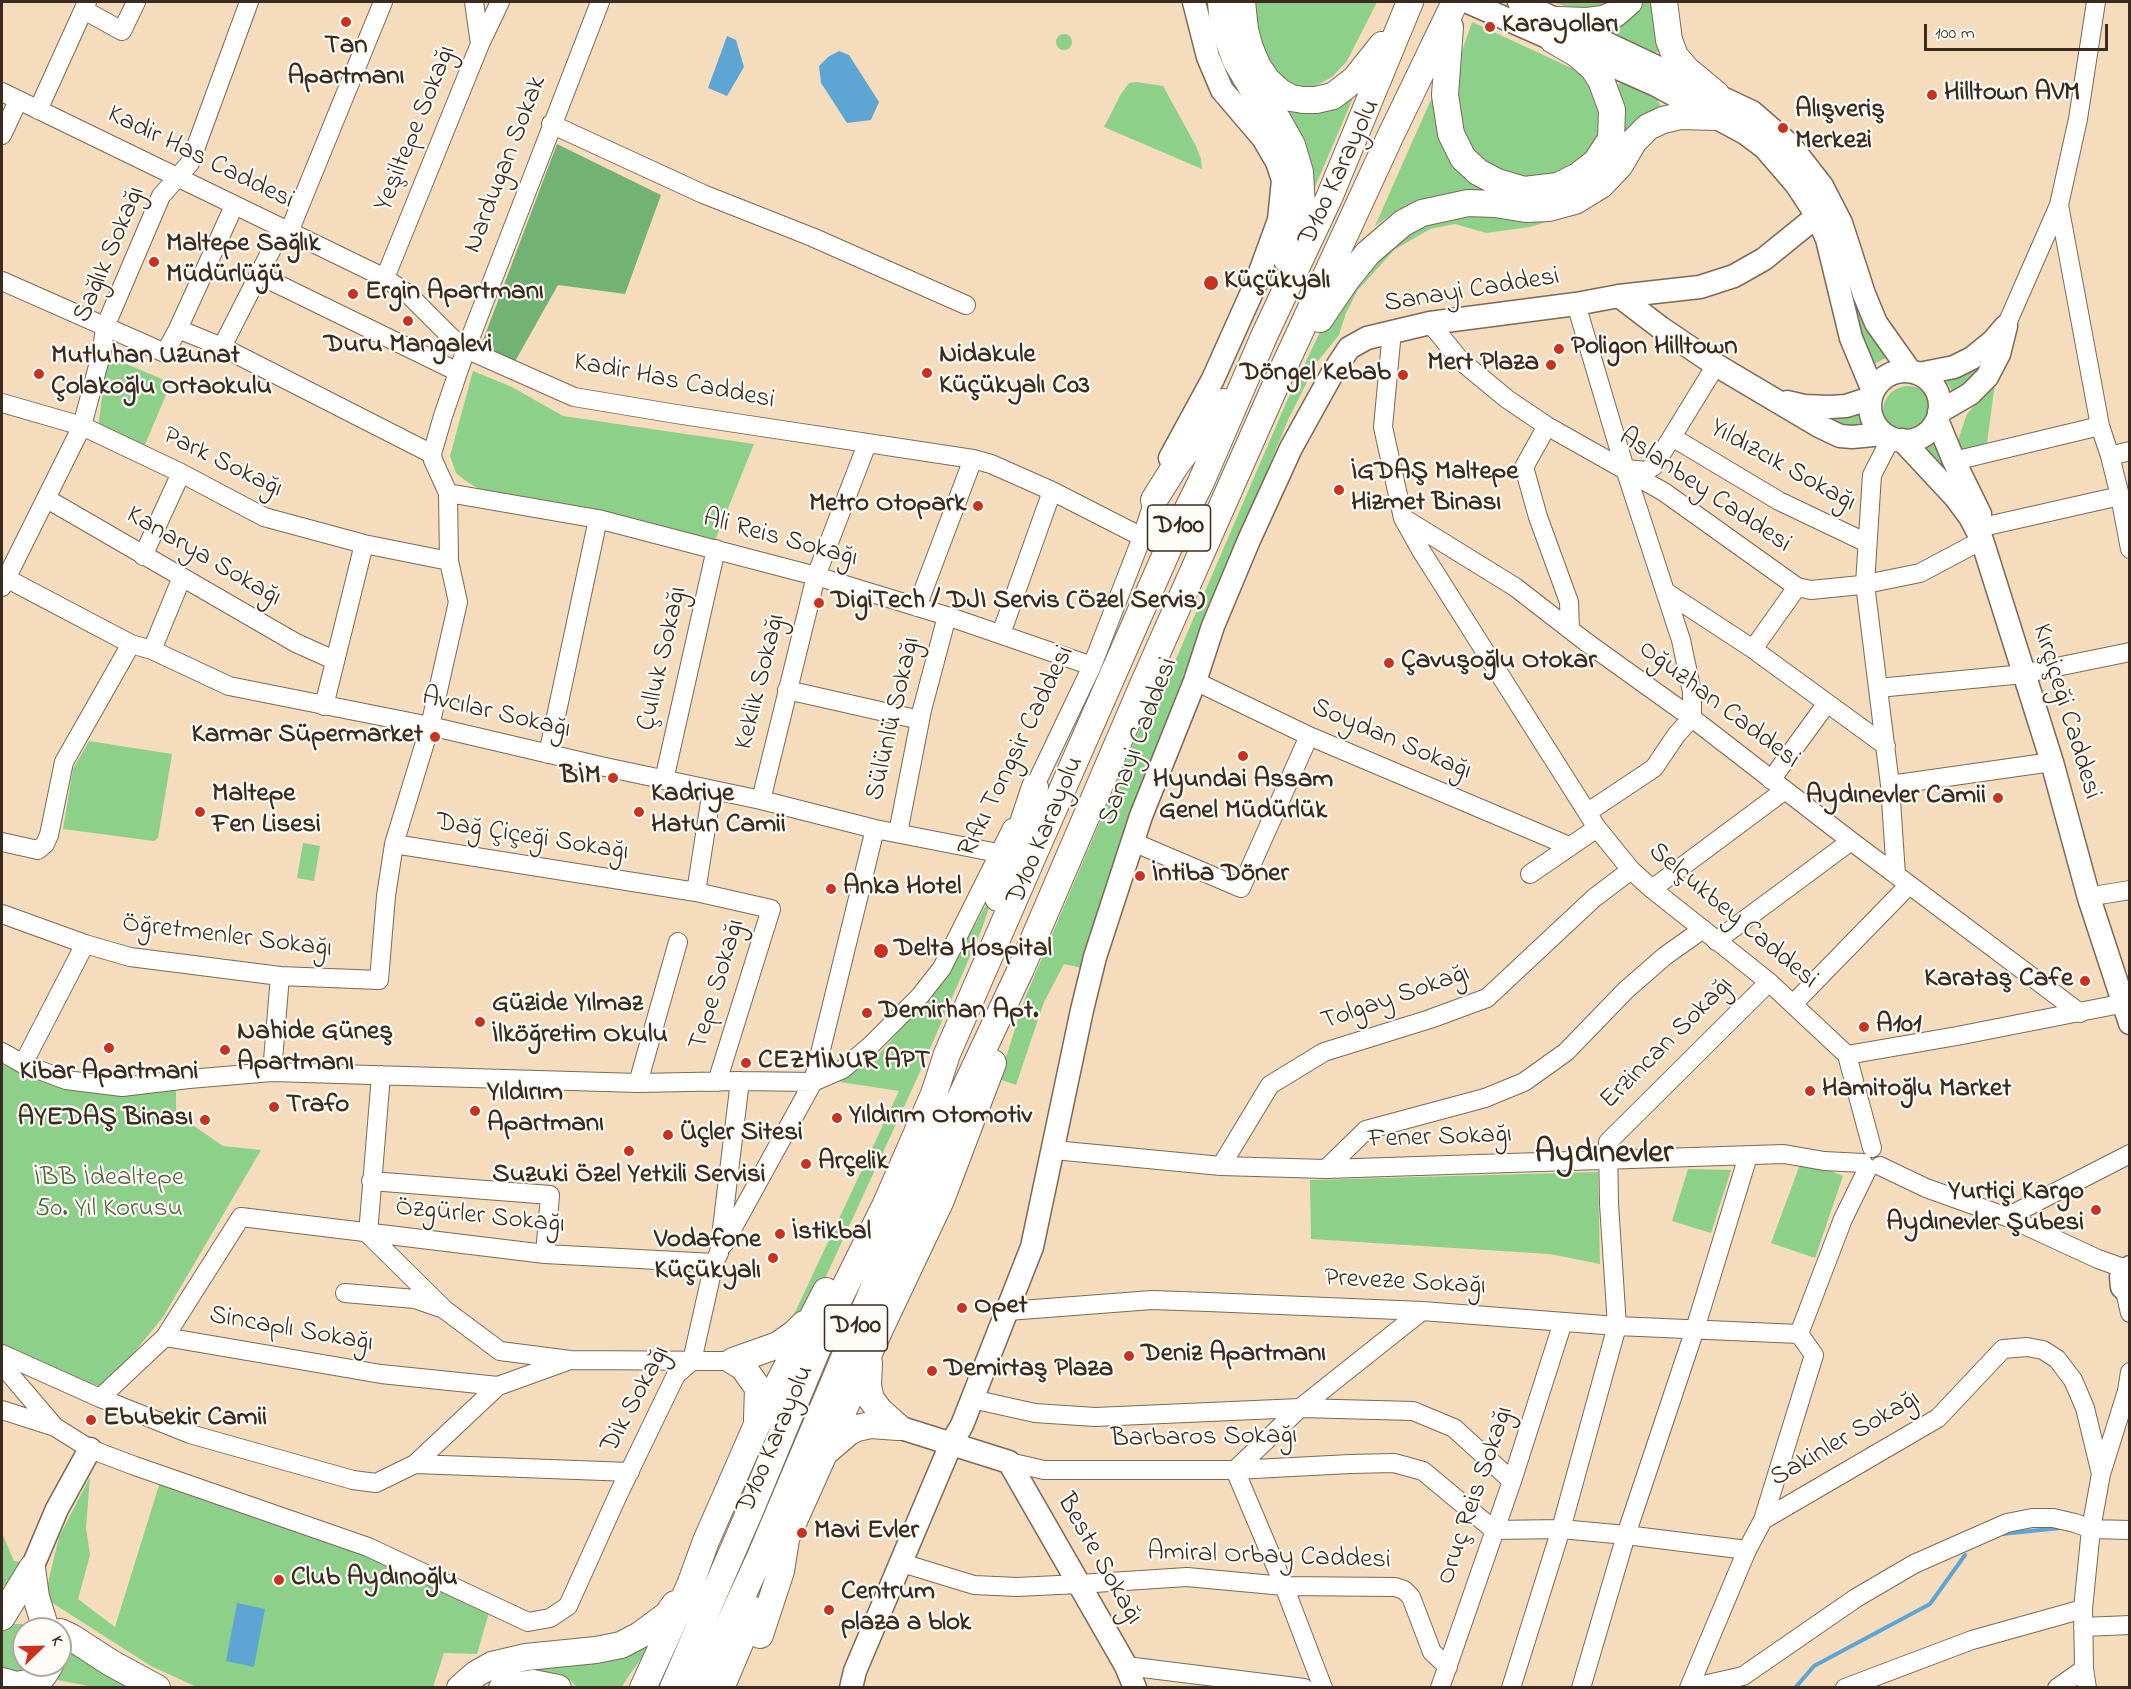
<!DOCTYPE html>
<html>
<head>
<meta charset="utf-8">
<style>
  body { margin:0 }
  #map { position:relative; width:2131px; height:1689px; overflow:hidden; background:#f4dcbd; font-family:"Indie Flower",sans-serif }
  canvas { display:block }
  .frame { position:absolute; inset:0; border:3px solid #3b2a1e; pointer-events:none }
  .north { position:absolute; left:12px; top:1617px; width:60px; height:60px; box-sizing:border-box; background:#fdfcf7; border:2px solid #afa8a0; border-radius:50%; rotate:67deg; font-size:16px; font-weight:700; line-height:24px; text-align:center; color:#3b2a1e }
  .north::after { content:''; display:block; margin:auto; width:21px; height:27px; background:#c8321e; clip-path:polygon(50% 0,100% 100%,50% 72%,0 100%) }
  .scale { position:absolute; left:1924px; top:24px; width:184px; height:27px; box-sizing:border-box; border:3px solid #3b2a1e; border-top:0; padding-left:8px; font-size:18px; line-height:21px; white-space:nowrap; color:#3b2a1e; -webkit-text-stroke:4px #fdfcf7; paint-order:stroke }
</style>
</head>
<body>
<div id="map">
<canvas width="2131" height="1689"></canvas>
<div class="frame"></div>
<div class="north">K</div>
<div class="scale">100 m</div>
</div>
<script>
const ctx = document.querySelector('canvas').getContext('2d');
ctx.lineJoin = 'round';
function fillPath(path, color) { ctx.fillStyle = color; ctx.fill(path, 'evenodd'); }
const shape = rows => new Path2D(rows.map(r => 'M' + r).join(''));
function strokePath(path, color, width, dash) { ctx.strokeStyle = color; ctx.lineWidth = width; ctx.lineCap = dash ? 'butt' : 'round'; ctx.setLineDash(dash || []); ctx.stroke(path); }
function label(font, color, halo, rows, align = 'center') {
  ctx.font = font + ' "Indie Flower",sans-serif'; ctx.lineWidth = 4.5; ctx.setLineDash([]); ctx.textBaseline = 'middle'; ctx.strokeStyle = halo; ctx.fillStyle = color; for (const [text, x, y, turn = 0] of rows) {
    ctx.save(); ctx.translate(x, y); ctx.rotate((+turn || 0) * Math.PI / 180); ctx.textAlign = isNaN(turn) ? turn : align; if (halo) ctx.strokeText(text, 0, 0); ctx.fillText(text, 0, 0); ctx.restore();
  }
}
fillPath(shape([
  [1249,2,1377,2,1347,61,1332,77,1315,86,1299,87,1284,81,1270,71],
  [1552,2,1613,2,1595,9,1578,10],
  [1636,2,1654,2,1664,49,1655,53,1599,29],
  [1472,22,1578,71,1591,85,1601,104,1602,138,1588,155,1565,171,1548,176,1528,177,1505,173,1488,163,1474,153,1460,123,1453,77],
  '1056 42a8 8 0 1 1 16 0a8 8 0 1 1-16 0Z',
  [1136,82,1163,86,1196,146,1201,159,1202,169,1104,127,1121,94,1129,83],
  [1621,83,1657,99,1661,107,1642,120,1628,136,1618,133,1614,87],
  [1358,86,1309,201,1267,90],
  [1433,95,1485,183,1484,191,1448,194,1414,201,1394,212,1375,226],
  [1578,212,1530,227,1486,233,1455,224,1430,229,1394,250,1358,290,1346,313,1339,335,1317,362,1288,420,1202,629,1144,776,1082,968,1064,964,1044,1002,1016,1085,999,1079,1025,998,1148,709,1170,673,1286,403,1320,332,1348,286,1429,217],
  [1845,282,1864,321,1889,356,1871,366],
  [108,356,171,383,144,447,98,427],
  [1987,361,1955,396,1945,379],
  [473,371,512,387,563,416,754,444,714,543,484,492,466,481,456,473,450,456],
  [1995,383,1987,443,1961,452,1958,440,1967,414],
  '1883 411a25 25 0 1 1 50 0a25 25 0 1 1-50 0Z',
  [1855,407,1863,429,1832,422,1813,415],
  [1939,440,1966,500,1923,451],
  [89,741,172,754,158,838,154,841,63,829,73,769],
  [303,843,320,846,314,881,297,878],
  [997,885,981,931,919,1074,811,1309,789,1325,899,1091,840,1082,880,1053,919,1008,957,958],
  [2,1053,63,1088,176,1088,176,1109,188,1122,223,1146,261,1150,163,1317,105,1388,2,1353],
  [1802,1159,1843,1176,1815,1258,1771,1243],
  [1688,1169,1731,1170,1711,1233,1672,1221],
  [1598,1172,1600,1264,1550,1254,1311,1239,1310,1180],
  [90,1477,86,1528,90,1555,78,1599,115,1627,160,1482,366,1551,490,1609,477,1654,444,1653,433,1687,199,1688,151,1666,54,1604,45,1595,59,1537],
  [2,1533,14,1561,24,1562,15,1580,3,1586,2,1586],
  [13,1624,22,1624,33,1629,24,1629,24,1665,38,1665,19,1675,2,1669,2,1631],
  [63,1640,143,1687,94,1687,57,1680,65,1665],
  [651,1645,628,1677,622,1687,577,1687,570,1680,529,1669,615,1659]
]), '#8dd089');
fillPath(shape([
  [557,144,661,195,625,294,558,285,513,365,482,343]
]), '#72b275');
fillPath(shape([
  [727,36,736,40,744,67,727,96,708,88],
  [839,51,849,55,879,102,871,120,847,123,821,83,819,66,828,57],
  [237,1603,265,1609,254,1667,226,1661]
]), '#5da6d4');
strokePath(shape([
  [2002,1534,2060,1528],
  [1795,1688,1814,1666,1930,1604,1965,1555]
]), '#5da6d4', 4);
const minor = shape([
  [474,2,480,44],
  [84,10,122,31,136,2],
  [2,92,385,278,409,295,451,337,466,349,574,397,676,414,973,459,991,464,1052,491,1142,537],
  [38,110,87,2],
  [551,124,703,194,812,237,966,305],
  [2,135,18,101],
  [2059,205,2100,426,2110,456,2120,496,2130,549],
  [289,232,383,2],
  [259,275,458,372],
  [385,278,480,44,500,2],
  [2,281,165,353,178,329,234,206],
  [1576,304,1625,469,1681,640,1692,692,1692,718,1677,734,1654,768,1588,812],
  [1430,323,1461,361,1507,399,1547,426,1664,492,1797,587,1811,590,1861,585,1920,573,1982,540],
  [2006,326,2059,205,2078,119,2096,2],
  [178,329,222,347,432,454],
  [1392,331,1383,427,1403,518,1422,552,1597,828,1631,870,1652,889,1769,982,1847,1055,1872,1148],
  [222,347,282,229],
  [2,403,82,426,181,473,264,517,364,544,449,561],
  [1547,426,1524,467,1538,517,1569,602,1570,629],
  [1672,437,1779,501,1867,543],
  [1891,438,1872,475,1865,584,1890,785,1896,875],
  [2110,456,2130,451],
  [1954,461,2100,426],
  [1626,469,1646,471,1654,466,1716,365],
  [448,493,598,519,816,576,947,616,1092,666],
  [47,499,296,643,334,660],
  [1405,519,1515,587,1586,642,1692,718,1851,841,2080,1013],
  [1987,526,2120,496],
  [143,556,181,473],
  [2,576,131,644,152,650,229,686,430,726,605,767,761,800,875,829,998,853],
  [2,587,82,426,102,351,105,327,161,196,190,163,249,2],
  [1666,592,1753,649,1797,587],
  [917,607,973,459],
  [1001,634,1052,491],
  [1753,649,1886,746],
  [152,650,182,577],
  [2032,672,2130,652],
  [1195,681,1309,736,1569,846],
  [1878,688,2024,674],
  [787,690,920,720],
  [324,706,364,544],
  [548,754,598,519],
  [664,780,716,549],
  [1771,780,1827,703],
  [1890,785,2052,762],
  [1030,796,1092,666,1142,537,1154,500],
  [761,800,816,576,867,444],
  [898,833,922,710,947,616],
  [2,842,38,850,45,844,49,835,64,762,131,644],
  [1133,842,1241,888,1309,736],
  [394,844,696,892,771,909,717,1082],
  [1530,874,1597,828],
  [1652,889,1785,790],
  [696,892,712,790],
  [2099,895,2130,890],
  [2,914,85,944,130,957,280,976,379,980,386,896,394,844,430,726,458,602,449,561,448,493,433,460,432,454,443,416,466,349,600,2],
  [1716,941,1851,841],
  [1794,1003,1909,885],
  [2,1052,23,1064,66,1080,122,1087,189,1079,272,1072,638,1083,740,1081,813,1082,843,1069,871,1045,920,996,942,968,1012,828],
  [1847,1055,1957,1036,2130,1002],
  [23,1064,85,944],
  [272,1072,280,976],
  [381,1075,368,1234,445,1310,500,1351,570,1360,733,1361],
  [638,1083,678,942],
  [1054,1150,1221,1166,1326,1169,1784,1154,1824,1161,1863,1163],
  [1221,1166,1270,1085,1324,1052,1430,1019,1487,998,1594,898,1631,870],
  [1880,1166,1926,1188,2007,1217,2098,1259,2126,1269],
  [1326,1169,1366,1130,1485,1098,1524,1082,1566,1052,1626,990,1665,956,1703,929],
  [371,1181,550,1195,545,1254],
  [2007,1217,2130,1154],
  [724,1244,813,1082,875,829],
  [2125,1291,2130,1313],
  [345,1293,415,1299,441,1308],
  [1008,1311,1152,1300,1208,1302,1422,1311,1617,1326,1799,1334],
  [165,1337,241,1217,545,1254,714,1263],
  [2,1354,100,1398,190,1434,353,1480,376,1483,415,1464,498,1386,570,1360],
  [2,1365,55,1427],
  [100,1398,165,1337,381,1374,498,1386],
  [972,1399,1035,1413,1095,1417,1300,1408,1413,1411,1454,1428,1512,1481],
  [2,1410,55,1427,90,1449,135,1466,368,1547,528,1622,550,1618,568,1606,618,1495,676,1375,692,1361,714,1263,719,1253,740,1081],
  [1009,1462,1044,1470,1235,1470,1350,1464,1394,1463,1423,1471,1494,1530],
  [415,1464,630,1472],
  [1763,1520,1814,1355,1799,1334,1843,1219,1868,1168],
  [1494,1530,1561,1529,1617,1326,1609,1204,1608,1142,1769,982],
  [902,1563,974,1585,1017,1587,1079,1584,1187,1577,1284,1586,1395,1587,1404,1590,1411,1597,1432,1652,1448,1667],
  [2083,1627,2130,1625],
  [1126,1666,1304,1688],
  [1323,1688,1284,1586,1235,1470,1300,1408,1422,1311],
  [1440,1688,1512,1481,1563,1322],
  [1511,1688,1561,1529,1626,1535,1747,1550],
  [1581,1688,1626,1535,1695,1329,1748,1156],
  [1689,1688,1747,1550,1763,1520,1938,1418,2003,1349,2027,1347,2043,1350,2057,1359,2073,1380,2085,1408,2101,1474],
  [1690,1688,1743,1676,1856,1598,1914,1564,2007,1523,2032,1518,2053,1518,2075,1523,2091,1529,2130,1530],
  [1845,1688,1972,1640,2083,1609],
  [2057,1688,2084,1669],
  [2087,1688,2084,1669,2083,1609,2091,1529,2101,1474,2127,1391,2130,1372]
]);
const major = shape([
  [1468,2,1656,85,1745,133,1765,148,1796,184,1817,216,1827,239,1851,338,1873,391],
  [1519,2,1752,112,1790,145,1822,186,1841,223,1864,294,1876,323,1910,371],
  [1619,296,1661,328,1716,365,1819,426,1840,436,1852,437,1884,434],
  '1870 406a35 35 0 1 1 70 0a35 35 0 1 1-70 0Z',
  [1919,374,1954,367,1972,358,1993,341,2005,327],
  [1787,402,1804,406,1830,407,1846,406,1871,398],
  [1939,412,1970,394,1987,377,1999,354,2006,326],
  [1937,420,1954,461,1980,514],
  [1902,440,1956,498,1970,517,1982,540,2052,762,2089,898,2130,1023],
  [1170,458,1213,379,1256,283,1279,220,1283,180,1277,162,1263,138,1222,90,1208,57,1194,2],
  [2130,1267,2123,1273,2121,1277,2122,1287,2130,1294],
  [898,1427,1009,1462,1126,1666,1135,1688],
  [32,1568,57,1509,90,1449],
  [851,1688,855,1671,951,1444,962,1425,1032,1247,1082,1010,1095,957,1141,816,1195,681,1213,626,1249,540,1291,448,1332,374,1349,348,1367,338,1430,323,1576,304,1619,296,1700,287,1734,276,1764,259,1817,216]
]);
const highway = shape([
  [1221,2,1223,26,1236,61,1256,95,1278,120,1292,145,1300,172,1302,207,1287,260],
  [1242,2,1245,30,1250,48,1258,67,1267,80,1280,92,1291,98,1303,100,1316,100,1333,96,1355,79,1382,45],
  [1664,2,1669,40,1675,56,1687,70,1716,94],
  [1558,20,1587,21,1603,19,1615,14,1629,2],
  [1450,27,1445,95,1451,134,1463,158,1478,172,1497,182,1524,190,1558,186,1578,176,1596,162,1611,139,1612,110,1601,80,1593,68,1577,54,1553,40],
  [1320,319,1347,279,1368,253,1403,223,1422,213,1468,203,1495,204,1526,209,1549,208,1575,201,1601,185,1620,165,1634,141,1648,127,1663,120,1680,116,1716,117],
  [1154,500,1176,465,1224,402],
  [998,898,1035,787],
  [733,1361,778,1345,795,1333,804,1324],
  [733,1361,743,1367,758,1388,757,1419],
  [869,1363,868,1386,871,1399,880,1411,898,1427],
  [828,1450,849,1432,857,1428,871,1425,898,1427],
  [780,1552,880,1329,941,1200,993,1063],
  [32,1568,36,1597,45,1626],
  [2,1617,32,1568],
  [60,1632,71,1637,111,1663,157,1688],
  [760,1635,781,1571,786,1539],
  [2,1681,16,1685,33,1682,43,1676,50,1665],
  [460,1688,476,1674,492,1665,526,1657,596,1650,621,1645,640,1635,667,1615,675,1604],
  [502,1688,533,1683,558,1688],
  [643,1688,690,1585,706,1541,756,1427,826,1291],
  [673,1688,750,1511,833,1311,885,1206,934,1094,947,1054,1030,863,1169,547,1201,482,1265,334,1329,198,1410,2],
  [700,1688,760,1557,874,1287,918,1188,1020,971,1142,687,1277,382,1390,137,1455,2],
  [721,1688,754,1610]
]);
strokePath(minor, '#7c6856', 20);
strokePath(major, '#7c6856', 25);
strokePath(highway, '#7c6856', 28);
strokePath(minor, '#fff', 18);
strokePath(major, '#fff', 22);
strokePath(highway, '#fff', 26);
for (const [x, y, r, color] of [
  [346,22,6,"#c8321e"],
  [1490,27,6,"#c8321e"],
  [1932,95,6,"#c8321e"],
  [1783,128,6,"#c8321e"],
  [154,262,6,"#c8321e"],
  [1211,283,8,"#c8321e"],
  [353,294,6,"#c8321e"],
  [408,321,6,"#c8321e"],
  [1559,349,6,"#c8321e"],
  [1551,365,6,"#c8321e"],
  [927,373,6,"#c8321e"],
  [39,374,6,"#c8321e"],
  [1403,375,6,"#c8321e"],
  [1339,490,6,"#c8321e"],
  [978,506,6,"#c8321e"],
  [819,603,6,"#c8321e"],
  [1389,663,6,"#c8321e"],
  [435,737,6,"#c8321e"],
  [1243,756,6,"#c8321e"],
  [613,778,6,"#c8321e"],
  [1998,798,6,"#c8321e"],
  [200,812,6,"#c8321e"],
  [639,812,6,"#c8321e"],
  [1140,876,6,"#c8321e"],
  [831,889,6,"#c8321e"],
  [881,951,8,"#c8321e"],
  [2085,981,6,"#c8321e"],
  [867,1013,6,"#c8321e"],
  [480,1022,6,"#c8321e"],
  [1864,1027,6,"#c8321e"],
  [109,1048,6,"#c8321e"],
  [225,1050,6,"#c8321e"],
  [746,1063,6,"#c8321e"],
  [1810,1091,6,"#c8321e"],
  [274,1107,6,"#c8321e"],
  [475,1111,6,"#c8321e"],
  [837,1118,6,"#c8321e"],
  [205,1120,6,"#c8321e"],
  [668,1135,6,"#c8321e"],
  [629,1151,6,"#c8321e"],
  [806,1164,6,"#c8321e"],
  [2096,1210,6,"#c8321e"],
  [780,1234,6,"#c8321e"],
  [773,1258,6,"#c8321e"],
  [962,1308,6,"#c8321e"],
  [1129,1356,6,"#c8321e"],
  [932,1371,6,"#c8321e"],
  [91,1420,6,"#c8321e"],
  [802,1533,6,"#c8321e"],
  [279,1580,6,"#c8321e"],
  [829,1610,6,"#c8321e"]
]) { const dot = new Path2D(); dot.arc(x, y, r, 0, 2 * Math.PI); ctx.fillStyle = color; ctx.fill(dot); strokePath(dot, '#fdfcf7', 2); }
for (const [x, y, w] of [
  [1179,528,63],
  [856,1328,63]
]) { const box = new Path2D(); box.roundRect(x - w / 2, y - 23, w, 46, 4.5); ctx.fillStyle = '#fdfcf7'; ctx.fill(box); strokePath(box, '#3b2a1e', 1.5); }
label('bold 26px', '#3b2a1e', null, [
  ["D100",1179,528],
  ["D100",856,1328]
]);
label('bold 27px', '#3b2a1e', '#fdfcf7', [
  ["Karayolları",1502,27],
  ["Tan",346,48,"center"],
  ["Apartmanı",346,79,"center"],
  ["Hilltown AVM",1944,95],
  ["Alışveriş",1795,112],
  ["Merkezi",1795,143],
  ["Maltepe Sağlık",166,246],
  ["Müdürlüğü",166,277],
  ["Küçükyalı",1224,283],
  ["Ergin Apartmanı",365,294],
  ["Duru Mangalevi",408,347,"center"],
  ["Poligon Hilltown",1571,349],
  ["Nidakule",939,357],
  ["Küçükyalı C03",939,388],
  ["Mutluhan Uzunat",51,358],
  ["Çolakoğlu Ortaokulu",51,389],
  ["Mert Plaza",1539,365,"right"],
  ["Döngel Kebab",1391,375,"right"],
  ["İGDAŞ Maltepe",1351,474],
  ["Hizmet Binası",1351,505],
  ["Metro Otopark",966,506,"right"],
  ["DigiTech / DJI Servis (Özel Servis)",831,603],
  ["Çavuşoğlu Otokar",1401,663],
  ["Karmar Süpermarket",423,737,"right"],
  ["BİM",601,778,"right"],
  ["Hyundai Assam",1243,782,"center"],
  ["Genel Müdürlük",1243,813,"center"],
  ["Maltepe",212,796],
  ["Fen Lisesi",212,827],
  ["Kadriye",651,796],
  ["Hatun Camii",651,827],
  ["Aydınevler Camii",1986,798,"right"],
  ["İntiba Döner",1152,876],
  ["Anka Hotel",843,889],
  ["Delta Hospital",894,951],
  ["Karataş Cafe",2073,981,"right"],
  ["Güzide Yılmaz",492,1006],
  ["İlköğretim Okulu",492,1037],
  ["Demirhan Apt.",879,1013],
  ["A101",1876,1027],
  ["Nahide Güneş",237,1034],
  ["Apartmanı",237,1065],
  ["CEZMİNUR APT",758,1063],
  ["Kibar Apartmani",109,1074,"center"],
  ["Hamitoğlu Market",1822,1091],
  ["Yıldırım",487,1095],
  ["Apartmanı",487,1126],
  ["Trafo",286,1107],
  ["Yıldırım Otomotiv",849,1118],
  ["AYEDAŞ Binası",193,1120,"right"],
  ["Üçler Sitesi",680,1135],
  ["Arçelik",818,1164],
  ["Suzuki Özel Yetkili Servisi",629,1177,"center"],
  ["Yurtiçi Kargo",2084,1194,"right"],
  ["Aydınevler Şubesi",2084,1225,"right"],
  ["İstikbal",792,1234],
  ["Vodafone",761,1242,"right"],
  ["Küçükyalı",761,1273,"right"],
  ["Opet",974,1308],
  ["Deniz Apartmanı",1141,1356],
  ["Demirtaş Plaza",944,1371],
  ["Ebubekir Camii",103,1420],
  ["Mavi Evler",814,1533],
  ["Club Aydınoğlu",291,1580],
  ["Centrum",841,1594],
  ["plaza a blok",841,1625]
], 'left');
label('27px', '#3b2a1e', '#fdfcf7', [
  ["Yeşiltepe Sokağı",417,129,-68],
  ["Kadir Has Caddesi",200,159,26],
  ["Nardugan Sokak",507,165,-69],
  ["D100 Karayolu",1341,173,-65],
  ["Sağlık Sokağı",111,255,-67],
  ["Sanayi Caddesi",1472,292,-9],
  ["Kadir Has Caddesi",674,383,11],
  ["Park Sokağı",222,464,26],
  ["Yıldızcık Sokağı",1782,467,29],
  ["Aslanbey Caddesi",1704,492,34],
  ["Ali Reis Sokağı",780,540,15],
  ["Kanarya Sokağı",203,558,30],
  ["Çulluk Sokağı",664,659,-77],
  ["Keklik Sokağı",762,682,-76],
  ["Oğuzhan Caddesi",1718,706,37],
  ["Kırçiçeği Caddesi",2065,712,73],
  ["Avcılar Sokağı",496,715,13],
  ["Sülünlü Sokağı",895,719,-77],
  ["Soydan Sokağı",1391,741,23],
  ["Sanayi Caddesi",1140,742,-69],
  ["Rıfkı Tongsir Caddesi",1018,752,-64],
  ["D100 Karayolu",1047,831,-67],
  ["Dağ Çiçeği Sokağı",532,839,9],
  ["Selçukbey Caddesi",1732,917,40],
  ["Öğretmenler Sokağı",227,938,7],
  ["Tepe Sokağı",719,985,-73],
  ["Tolgay Sokağı",1396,999,-19],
  ["Erzincan Sokağı",1668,1044,-45],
  ["Fener Sokağı",1440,1139,-2],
  ["Özgürler Sokağı",480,1218,6],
  ["Preveze Sokağı",1405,1284,3],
  ["Sincaplı Sokağı",291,1331,10],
  ["Dik Sokağı",637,1400,-62],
  ["Barbaros Sokağı",1204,1439,-1],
  ["D100 Karayolu",777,1440,-67],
  ["Sakinler Sokağı",1846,1440,-30],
  ["Oruç Reis Sokağı",1477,1496,-71],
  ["Amiral Orbay Caddesi",1269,1558,2],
  ["Beste Sokağı",1098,1560,60]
]);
label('27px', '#545c3e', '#fdfcf7', [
  ["İBB İdealtepe",109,1180],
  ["50. Yıl Korusu",109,1211]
]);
label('bold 33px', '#3b2a1e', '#fdfcf7', [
  ["Aydınevler",1604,1156]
]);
</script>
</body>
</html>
